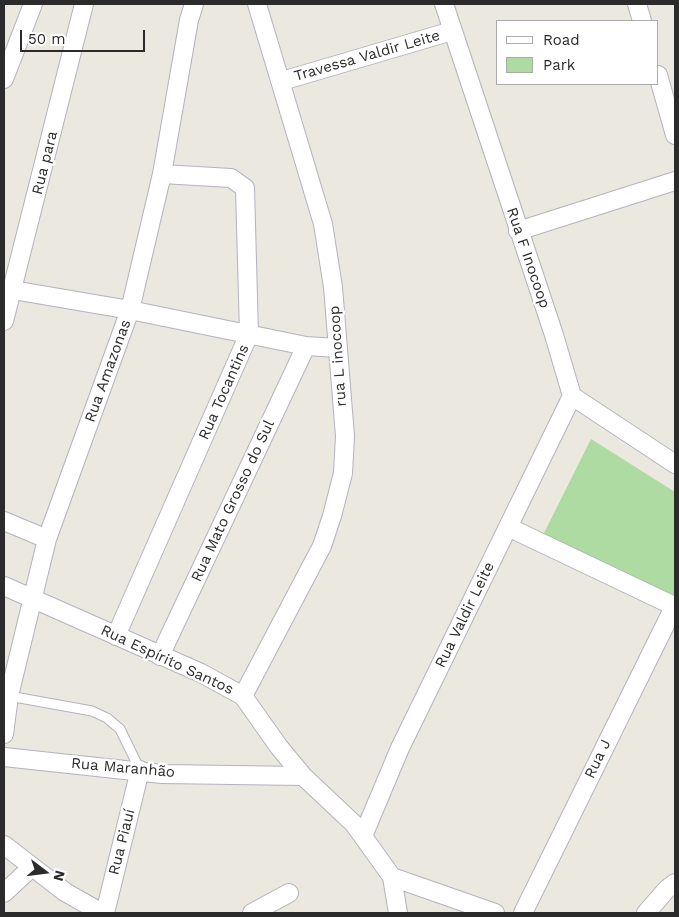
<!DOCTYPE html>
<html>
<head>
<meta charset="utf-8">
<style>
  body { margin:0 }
  #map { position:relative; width:679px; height:917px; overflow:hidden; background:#ebe8df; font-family:"Work Sans",sans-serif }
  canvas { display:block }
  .frame { position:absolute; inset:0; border:5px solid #2b2b2b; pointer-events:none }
  .legend { position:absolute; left:496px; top:20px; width:162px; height:65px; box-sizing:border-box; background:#fff; border:1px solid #aaa; margin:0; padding:6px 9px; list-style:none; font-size:15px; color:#2b2b2b }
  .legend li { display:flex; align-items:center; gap:10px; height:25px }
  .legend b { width:25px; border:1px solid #aaa }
  .north { position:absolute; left:20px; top:847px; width:50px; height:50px; -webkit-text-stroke:4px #fff; paint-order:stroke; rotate:105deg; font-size:14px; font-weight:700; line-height:20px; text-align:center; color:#2b2b2b }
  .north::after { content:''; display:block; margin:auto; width:18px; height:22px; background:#2b2b2b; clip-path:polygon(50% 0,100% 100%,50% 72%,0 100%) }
  .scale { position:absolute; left:20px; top:30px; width:125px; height:22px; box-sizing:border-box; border:2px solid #2b2b2b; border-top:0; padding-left:6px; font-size:15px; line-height:18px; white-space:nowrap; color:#2b2b2b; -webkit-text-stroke:4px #fff; paint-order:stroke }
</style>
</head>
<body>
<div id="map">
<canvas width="679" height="917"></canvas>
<div class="frame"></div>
<ul class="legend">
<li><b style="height:6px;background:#fff"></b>Road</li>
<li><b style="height:14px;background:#addba2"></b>Park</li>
</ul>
<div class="north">N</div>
<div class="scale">50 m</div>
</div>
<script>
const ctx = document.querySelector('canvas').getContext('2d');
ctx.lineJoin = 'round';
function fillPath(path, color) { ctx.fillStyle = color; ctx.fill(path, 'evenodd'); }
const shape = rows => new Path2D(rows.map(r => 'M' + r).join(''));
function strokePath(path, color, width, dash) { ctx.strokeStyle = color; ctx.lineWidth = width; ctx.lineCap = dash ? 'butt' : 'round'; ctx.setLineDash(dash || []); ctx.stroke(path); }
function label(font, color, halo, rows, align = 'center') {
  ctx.font = font + ' "Work Sans",sans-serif'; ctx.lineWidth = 5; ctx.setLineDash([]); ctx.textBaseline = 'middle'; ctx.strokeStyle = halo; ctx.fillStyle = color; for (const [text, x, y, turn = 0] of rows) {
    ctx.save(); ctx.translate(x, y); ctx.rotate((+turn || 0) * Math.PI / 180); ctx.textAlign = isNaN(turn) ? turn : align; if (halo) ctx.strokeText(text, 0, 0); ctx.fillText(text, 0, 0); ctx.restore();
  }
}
fillPath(shape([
  [591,439,675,492,675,603,542,537]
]), '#addba2');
const lane = shape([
  [9,696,92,711,107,718,120,729,140,770]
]);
const street = shape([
  [444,4,554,335,572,396,675,464],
  [637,4,642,21],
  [658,75,675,135],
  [4,79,33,4],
  [282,81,452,31],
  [518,231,675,181],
  [13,290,130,310,306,346,338,348],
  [4,321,84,4],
  [4,521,47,539],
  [508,527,674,606],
  [4,586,201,673,243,696,279,747,303,776,354,824,392,877,495,913],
  [116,636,249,334,245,188,231,178,162,174],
  [160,656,306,346],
  [243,696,322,546,332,516,343,473,345,436,333,287,323,224,257,4],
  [4,734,9,696,47,539,130,310,162,174,189,20,194,4],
  [4,757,162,774,303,776],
  [363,836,400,748,572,396],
  [4,845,65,892,102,913],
  [392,877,398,913],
  [4,893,32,867],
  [105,913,140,770],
  [252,913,289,893],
  [523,913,675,605],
  [646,913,667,889,675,883]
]);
strokePath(lane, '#b2b3bd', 11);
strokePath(street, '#b2b3bd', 20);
strokePath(lane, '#fff', 9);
strokePath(street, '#fff', 18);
label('15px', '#2b2b2b', '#fff', [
  ["Travessa Valdir Leite",367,56,-16],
  ["Rua para",45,163,-76],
  ["Rua F Inocoop",528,258,71],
  ["rua L inocoop",338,356,-94],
  ["Rua Amazonas",108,371,-70],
  ["Rua Tocantins",224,392,-66],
  ["Rua Mato Grosso do Sul",233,501,-65],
  ["Rua Valdir Leite",465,615,-64],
  ["Rua Espírito Santos",167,660,25],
  ["Rua J",598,759,-64],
  ["Rua Maranhão",123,768,5],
  ["Rua Piauí",122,842,-76]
]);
</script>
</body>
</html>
